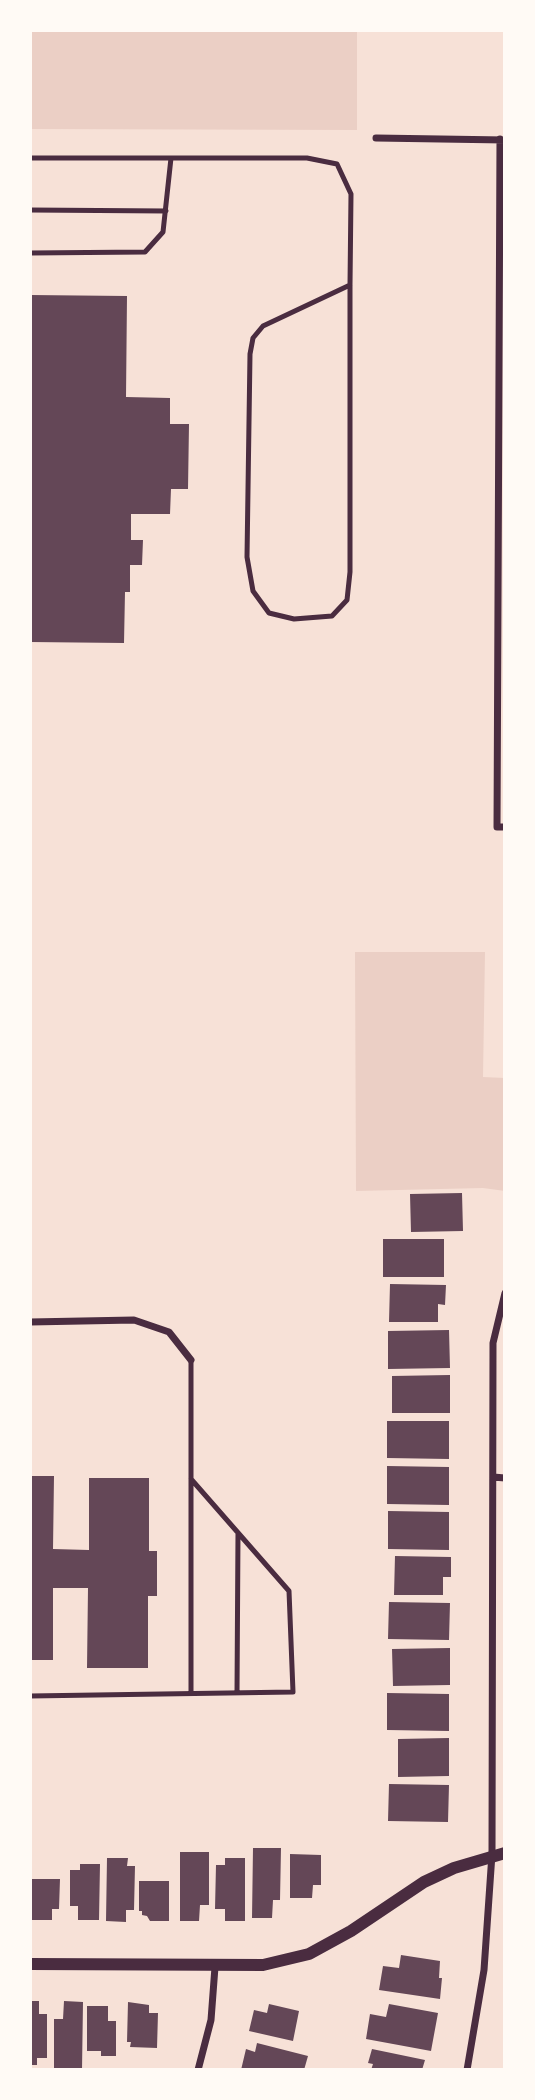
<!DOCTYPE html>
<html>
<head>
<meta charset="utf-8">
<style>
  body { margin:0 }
  #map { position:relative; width:535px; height:2100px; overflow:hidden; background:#f7e1d7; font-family:"Varela Round",sans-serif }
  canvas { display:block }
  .frame { position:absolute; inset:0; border:32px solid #fffaf5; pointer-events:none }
</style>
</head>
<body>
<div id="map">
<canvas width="535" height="2100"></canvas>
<div class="frame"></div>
</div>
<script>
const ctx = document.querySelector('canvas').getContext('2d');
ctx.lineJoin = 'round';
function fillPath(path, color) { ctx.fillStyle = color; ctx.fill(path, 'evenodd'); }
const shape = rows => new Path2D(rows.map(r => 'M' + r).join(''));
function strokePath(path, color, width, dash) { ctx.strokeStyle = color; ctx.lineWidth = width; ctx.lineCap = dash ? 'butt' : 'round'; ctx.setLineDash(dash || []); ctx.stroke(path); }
fillPath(shape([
  [30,30,357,30,357,130,30,129],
  [355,952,485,952,483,1077,505,1078,505,1191,483,1188,356,1191]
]), '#ebcfc5');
fillPath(shape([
  [30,295,127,296,126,397,170,398,170,424,189,424,188,489,171,489,170,514,131,514,131,540,143,540,142,565,130,565,130,592,125,592,124,643,30,642],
  [462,1193,463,1231,411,1232,410,1194],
  [383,1239,444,1239,444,1277,383,1277],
  [390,1284,446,1285,445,1305,438,1304,438,1322,389,1322],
  [449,1330,450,1368,388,1369,388,1331],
  [450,1375,450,1413,392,1413,392,1376],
  [387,1421,449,1421,449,1459,387,1458],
  [387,1466,449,1467,449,1505,387,1504],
  [30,1476,54,1476,53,1549,89,1550,89,1478,149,1478,149,1551,157,1551,157,1596,148,1596,148,1668,87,1668,88,1588,53,1588,53,1660,30,1660],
  [388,1511,449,1512,449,1550,388,1549],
  [395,1556,451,1557,451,1577,443,1577,443,1595,394,1595],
  [389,1602,450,1603,449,1640,388,1639],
  [450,1648,450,1685,393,1686,392,1649],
  [387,1693,449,1694,449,1731,387,1730],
  [449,1738,449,1776,398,1777,398,1739],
  [389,1784,449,1785,448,1822,388,1821],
  [253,1848,281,1848,280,1900,273,1900,272,1918,252,1918],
  [180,1852,209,1852,209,1905,200,1905,199,1921,180,1921],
  [290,1854,321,1855,321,1885,313,1885,312,1898,290,1898],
  [107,1858,128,1858,127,1866,135,1866,134,1910,126,1910,126,1922,106,1921],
  [225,1858,245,1858,245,1921,225,1921,225,1909,215,1909,216,1865,225,1865],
  [80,1864,100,1864,99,1920,78,1920,78,1906,70,1906,70,1870,80,1870],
  [30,1879,60,1879,59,1909,52,1909,52,1920,30,1920],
  [139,1881,169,1881,169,1921,150,1921,147,1916,142,1915,142,1911,139,1911],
  [401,1955,440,1961,439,1978,442,1978,440,1999,379,1990,383,1966,399,1968],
  [30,2001,39,2001,39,2014,47,2014,47,2058,37,2058,37,2065,30,2065],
  [64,2001,83,2002,82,2070,54,2070,54,2019,63,2019],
  [128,2002,149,2005,149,2013,158,2013,157,2048,130,2047,131,2042,127,2042],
  [269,2004,299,2011,293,2041,249,2031,254,2010,267,2013],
  [389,2004,438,2013,431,2051,366,2039,370,2014,386,2017],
  [87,2006,108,2006,108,2021,116,2021,116,2056,101,2056,101,2051,87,2051],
  [257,2043,308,2056,304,2070,241,2070,246,2049,255,2052],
  [372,2049,425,2060,422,2070,371,2070,373,2064,368,2063]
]), '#644757');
strokePath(shape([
  [30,158,307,158,337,164,351,194,350,285],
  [30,210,166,211],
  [30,253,145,252,163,232,171,158],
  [350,285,350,572,347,600,332,616,294,619,269,613,253,591,247,557,250,354,253,338,263,326,350,285],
  [191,1693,191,1360],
  [237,1693,238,1533],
  [30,1696,293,1692,289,1591,191,1479]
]), '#4a2c40', 5);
strokePath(shape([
  [376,138,505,140],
  [500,139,497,827,505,827],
  [30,1322,134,1320,169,1332,191,1360],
  [493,1477,505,1478],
  [198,2070,211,2020,215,1967],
  [467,2070,484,1970,492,1854,493,1343,505,1293]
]), '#4a2c40', 7);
strokePath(shape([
  [30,1964,263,1965,309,1954,351,1931,424,1882,454,1868,505,1853]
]), '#4a2c40', 12);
</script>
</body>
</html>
